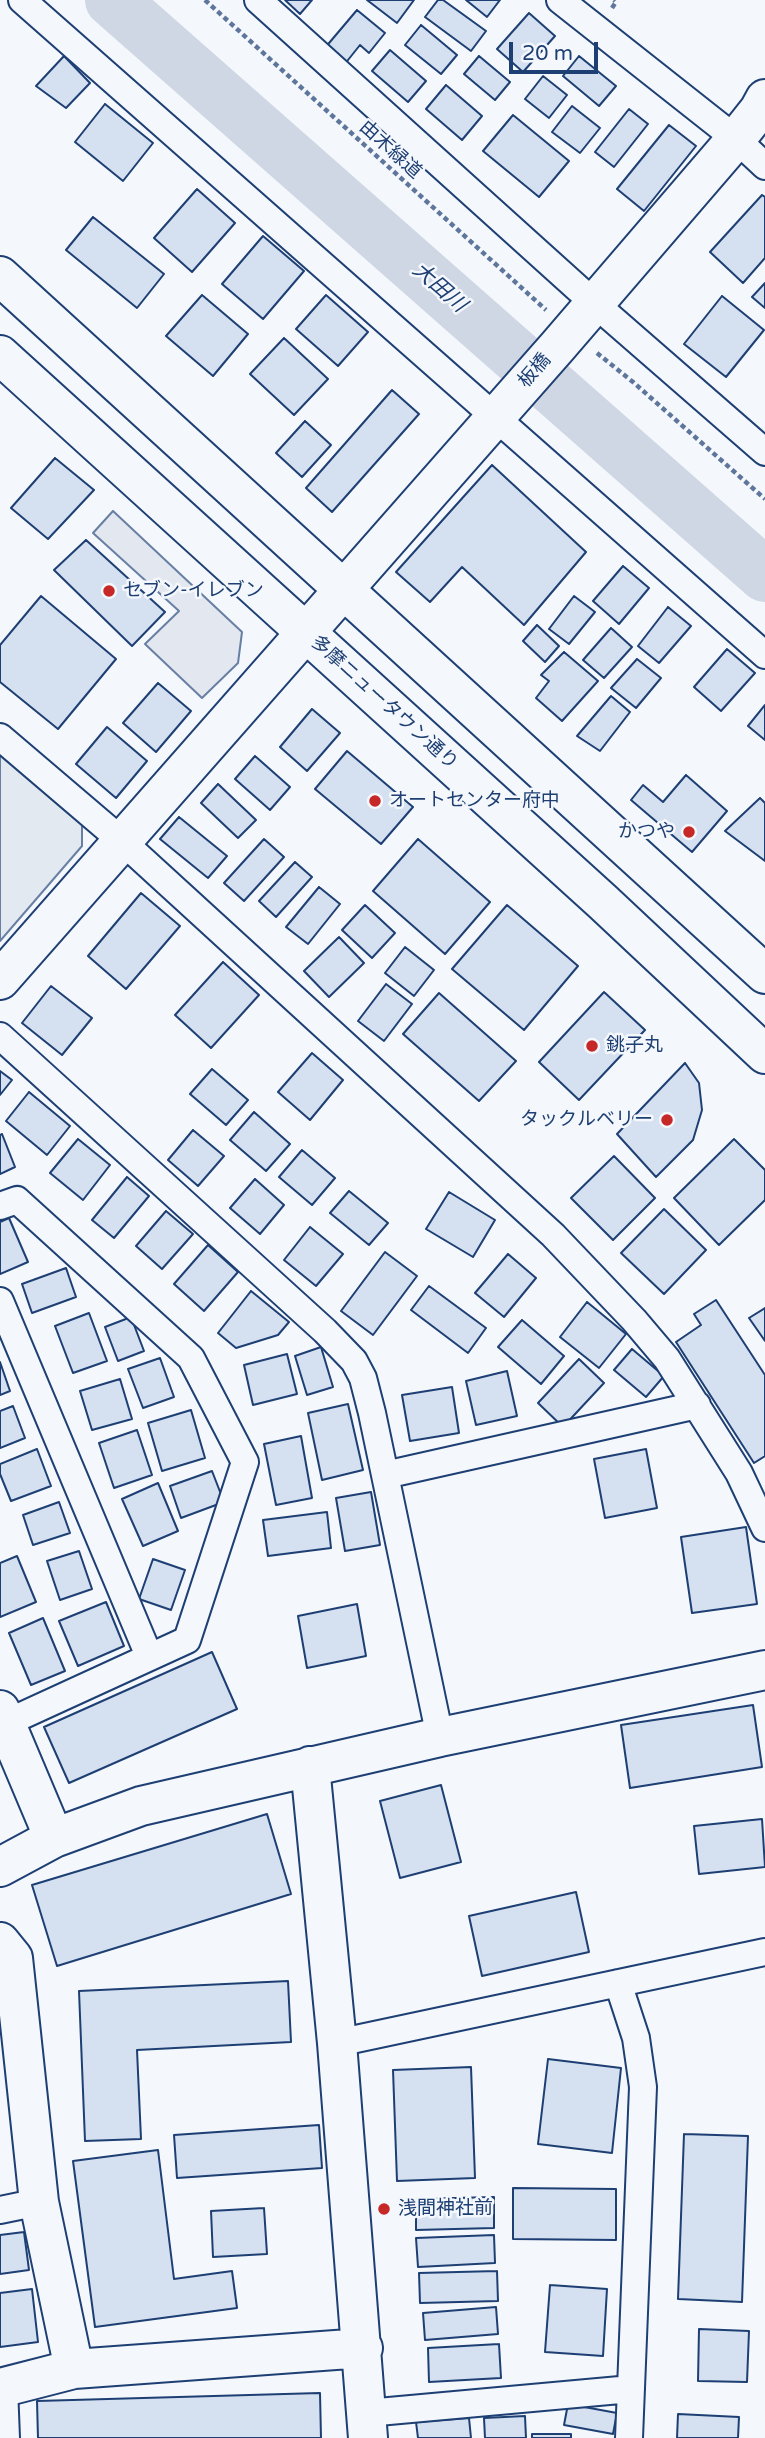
<!DOCTYPE html>
<html>
<head>
<meta charset="utf-8">
<style>
  body { margin:0 }
  #map { position:relative; width:765px; height:2438px; overflow:hidden; background:#f4f7fb; font-family:"Varela Round",sans-serif }
  canvas { display:block }
  .scale { position:absolute; left:509px; top:42px; width:89px; height:32px; box-sizing:border-box; border:4px solid #1d3f73; border-top:0; padding-left:9px; font-size:21px; line-height:24px; white-space:nowrap; color:#1d3f73; -webkit-text-stroke:5px #f4f7fb; paint-order:stroke }
</style>
</head>
<body>
<div id="map">
<canvas width="765" height="2438"></canvas>
<div class="scale">20 m</div>
</div>
<script>
const ctx = document.querySelector('canvas').getContext('2d');
ctx.lineJoin = 'round';
function fillPath(path, color) { ctx.fillStyle = color; ctx.fill(path, 'evenodd'); }
const shape = rows => new Path2D(rows.map(r => 'M' + r).join(''));
function strokePath(path, color, width, dash) { ctx.strokeStyle = color; ctx.lineWidth = width; ctx.lineCap = dash ? 'butt' : 'round'; ctx.setLineDash(dash || []); ctx.stroke(path); }
function label(font, color, halo, rows, align = 'center') {
  ctx.font = font + ' "Varela Round","Noto Sans JP",sans-serif'; ctx.lineWidth = 5; ctx.setLineDash([]); ctx.textBaseline = 'middle'; ctx.strokeStyle = halo; ctx.fillStyle = color; for (const [text, x, y, turn = 0] of rows) {
    ctx.save(); ctx.translate(x, y); ctx.rotate((+turn || 0) * Math.PI / 180); ctx.textAlign = isNaN(turn) ? turn : align; if (halo) ctx.strokeText(text, 0, 0); ctx.fillText(text, 0, 0); ctx.restore();
  }
}
const green = shape([
  [0,753,82,823,82,846,0,941,0,753]
]);
fillPath(green, '#e3e9f0');
strokePath(green, '#687fa3', 2);
const parking = shape([
  [113,511,242,632,238,663,202,698,145,644,179,611,93,533,113,511]
]);
fillPath(parking, '#e3e8f0');
strokePath(parking, '#687fa3', 2);
strokePath(shape([
  [112,0,765,575]
]), '#cfd7e4', 54);
const building = shape([
  [285,0,312,0,300,14,285,0],
  [367,0,414,0,397,23,367,0],
  [438,0,443,0,486,31,471,51,425,17,438,0],
  [466,0,500,0,487,17,466,0],
  [357,10,385,33,369,53,360,45,344,65,324,49,357,10],
  [529,13,555,36,523,72,497,49,529,13],
  [421,25,457,55,441,74,405,45,421,25],
  [390,50,426,81,408,102,372,71,390,50],
  [64,56,90,83,66,108,36,86,64,56],
  [479,56,510,82,495,100,464,74,479,56],
  [579,56,616,86,599,106,563,76,579,56],
  [543,76,567,95,549,118,525,99,543,76],
  [446,85,482,116,462,140,426,109,446,85],
  [105,104,153,143,123,181,75,142,105,104],
  [572,106,600,128,580,153,552,132,572,106],
  [629,109,648,124,614,167,595,152,629,109],
  [513,115,569,161,539,197,483,151,513,115],
  [669,125,696,146,644,211,617,189,669,125],
  [197,189,235,223,192,272,154,238,197,189],
  [762,195,765,197,765,258,743,283,710,252,762,195],
  [93,217,164,274,137,308,66,250,93,217],
  [263,236,304,271,263,319,222,284,263,236],
  [765,283,765,308,752,297,765,283],
  [202,295,248,334,213,376,166,336,202,295],
  [326,295,368,332,338,366,296,329,326,295],
  [722,296,764,330,726,377,684,344,722,296],
  [284,338,328,379,294,415,250,374,284,338],
  [392,390,419,414,332,512,306,488,392,390],
  [305,421,331,445,302,477,276,453,305,421],
  [55,458,94,490,48,539,11,508,55,458],
  [492,465,586,552,524,625,462,567,430,602,396,572,492,465],
  [86,540,165,612,132,646,54,570,86,540],
  [623,566,649,588,619,624,593,601,623,566],
  [41,596,116,659,58,729,0,682,0,645,41,596],
  [574,596,595,612,569,644,549,629,574,596],
  [668,607,691,626,659,663,638,646,668,607],
  [537,625,559,646,545,662,523,641,537,625],
  [611,628,632,647,604,678,583,660,611,628],
  [727,649,755,673,721,711,694,687,727,649],
  [564,652,598,681,562,721,536,698,549,681,541,675,564,652],
  [637,659,661,678,636,708,611,688,637,659],
  [158,683,191,711,156,752,123,723,158,683],
  [611,696,630,712,600,751,577,736,611,696],
  [765,705,765,740,748,726,765,705],
  [312,709,340,733,307,771,280,747,312,709],
  [107,727,147,761,116,798,76,764,107,727],
  [347,751,413,807,381,844,315,789,347,751],
  [255,756,290,787,270,810,235,779,255,756],
  [686,775,727,811,692,852,631,800,643,785,663,802,686,775],
  [218,784,256,820,238,838,201,803,218,784],
  [760,798,765,803,765,861,725,831,760,798],
  [179,817,227,856,208,878,160,839,179,817],
  [264,839,284,857,244,901,224,883,264,839],
  [418,839,490,902,445,954,373,891,418,839],
  [295,862,312,877,276,917,259,901,295,862],
  [319,887,340,904,308,944,286,927,319,887],
  [141,893,180,926,126,989,88,956,141,893],
  [365,905,395,933,372,958,342,930,365,905],
  [507,905,578,966,524,1030,452,969,507,905],
  [339,937,364,963,329,997,304,971,339,937],
  [405,947,434,970,414,996,385,973,405,947],
  [223,962,259,995,211,1048,175,1015,223,962],
  [386,984,412,1004,384,1041,358,1021,386,984],
  [51,986,92,1018,62,1055,22,1023,51,986],
  [604,992,645,1030,579,1100,539,1062,604,992],
  [439,993,516,1061,479,1101,403,1034,439,993],
  [312,1053,343,1080,310,1120,278,1092,312,1053],
  [685,1063,699,1083,702,1110,693,1140,656,1177,617,1134,685,1063],
  [212,1069,248,1100,226,1125,190,1094,212,1069],
  [0,1071,12,1080,0,1095,0,1071],
  [29,1092,70,1126,47,1155,6,1121,29,1092],
  [254,1112,290,1144,266,1171,230,1140,254,1112],
  [193,1130,224,1156,198,1186,168,1160,193,1130],
  [2,1134,15,1167,0,1174,0,1135,2,1134],
  [78,1139,110,1165,83,1200,50,1173,78,1139],
  [734,1139,765,1170,765,1200,719,1245,674,1198,734,1139],
  [302,1150,335,1178,312,1205,279,1177,302,1150],
  [614,1156,655,1198,613,1240,571,1198,614,1156],
  [127,1177,149,1196,114,1238,92,1220,127,1177],
  [255,1179,284,1205,260,1234,230,1208,255,1179],
  [349,1191,388,1223,369,1245,330,1213,349,1191],
  [449,1192,495,1220,473,1257,426,1229,449,1192],
  [664,1209,706,1250,664,1294,621,1253,664,1209],
  [166,1211,193,1234,162,1269,136,1246,166,1211],
  [9,1218,28,1262,0,1274,0,1222,9,1218],
  [310,1227,343,1254,316,1286,284,1260,310,1227],
  [208,1245,238,1272,204,1311,174,1284,208,1245],
  [385,1252,417,1276,373,1335,341,1311,385,1252],
  [508,1254,536,1278,504,1317,475,1293,508,1254],
  [66,1268,76,1297,32,1313,22,1284,66,1268],
  [429,1286,486,1328,468,1353,411,1310,429,1286],
  [251,1291,289,1322,278,1335,236,1348,218,1333,251,1291],
  [716,1300,765,1375,765,1456,754,1463,676,1342,701,1325,694,1314,716,1300],
  [587,1302,626,1334,599,1368,560,1337,587,1302],
  [765,1308,765,1341,749,1318,765,1308],
  [89,1313,107,1361,73,1373,55,1326,89,1313],
  [131,1317,144,1351,118,1361,105,1327,131,1317],
  [522,1320,564,1356,541,1384,498,1347,522,1320],
  [321,1347,333,1387,307,1395,295,1356,321,1347],
  [632,1349,664,1376,646,1397,614,1370,632,1349],
  [287,1354,297,1394,253,1405,244,1365,287,1354],
  [160,1358,174,1397,143,1408,128,1369,160,1358],
  [579,1359,604,1383,563,1427,538,1403,579,1359],
  [0,1362,10,1391,0,1395,0,1362],
  [507,1371,517,1416,476,1425,466,1381,507,1371],
  [120,1379,132,1419,92,1430,80,1391,120,1379],
  [452,1387,459,1433,410,1441,402,1395,452,1387],
  [348,1404,363,1470,322,1480,308,1413,348,1404],
  [13,1406,25,1438,0,1448,0,1411,13,1406],
  [191,1410,205,1458,162,1471,148,1423,191,1410],
  [137,1430,152,1475,114,1488,99,1443,137,1430],
  [301,1436,312,1498,276,1505,264,1444,301,1436],
  [37,1449,51,1486,11,1501,0,1474,0,1464,37,1449],
  [646,1449,657,1508,605,1518,594,1459,646,1449],
  [212,1471,224,1502,181,1518,170,1486,212,1471],
  [158,1483,178,1531,143,1546,122,1499,158,1483],
  [371,1492,380,1545,345,1551,336,1498,371,1492],
  [59,1502,70,1533,33,1545,23,1515,59,1502],
  [327,1512,331,1548,268,1556,263,1520,327,1512],
  [746,1527,757,1604,692,1613,681,1537,746,1527],
  [79,1551,92,1589,60,1600,47,1561,79,1551],
  [17,1556,36,1602,0,1617,0,1563,17,1556],
  [153,1559,185,1570,171,1610,139,1599,153,1559],
  [106,1602,124,1646,78,1666,59,1621,106,1602],
  [357,1604,366,1656,307,1668,298,1616,357,1604],
  [43,1618,65,1671,31,1685,9,1633,43,1618],
  [212,1652,237,1709,69,1783,44,1727,212,1652],
  [753,1705,762,1767,630,1788,621,1725,753,1705],
  [441,1785,461,1862,400,1878,380,1801,441,1785],
  [267,1814,291,1894,57,1966,32,1885,267,1814],
  [762,1819,765,1867,699,1874,694,1826,762,1819],
  [576,1892,589,1952,482,1976,469,1916,576,1892],
  [288,1981,291,2042,137,2050,141,2139,85,2141,79,1991,288,1981],
  [548,2059,621,2068,612,2153,538,2144,548,2059],
  [471,2067,475,2178,397,2181,393,2070,471,2067],
  [319,2125,322,2168,177,2178,174,2135,319,2125],
  [684,2134,748,2136,742,2302,678,2299,684,2134],
  [158,2150,174,2279,232,2271,237,2308,95,2327,73,2161,158,2150],
  [513,2188,616,2189,616,2240,513,2239,513,2188],
  [494,2197,494,2228,416,2230,416,2199,494,2197],
  [264,2208,267,2254,213,2257,211,2211,264,2208],
  [24,2232,29,2270,0,2274,0,2235,24,2232],
  [494,2235,495,2263,418,2267,416,2238,494,2235],
  [497,2271,498,2301,420,2303,419,2273,497,2271],
  [550,2285,607,2289,603,2356,545,2352,550,2285],
  [32,2289,38,2342,0,2347,0,2293,32,2289],
  [496,2307,498,2334,425,2340,423,2313,496,2307],
  [699,2329,749,2331,747,2382,698,2381,699,2329],
  [499,2344,501,2378,429,2382,428,2348,499,2344],
  [320,2393,321,2438,38,2438,37,2401,320,2393],
  [568,2404,617,2413,613,2434,564,2425,568,2404],
  [678,2414,739,2417,738,2438,677,2438,678,2414],
  [525,2416,526,2438,485,2438,484,2418,525,2416],
  [469,2418,471,2438,418,2438,416,2422,469,2418],
  [532,2434,571,2434,571,2438,532,2438,532,2434]
]);
fillPath(building, '#d5e0f0');
strokePath(building, '#1d3f73', 2);
const street = shape([
  [22,0,765,655],
  [258,0,594,303,765,452],
  [560,0,736,139,765,166],
  [0,737,122,841,553,1235,634,1320,667,1359,739,1473,765,1528],
  [0,1036,325,1331,354,1361,363,1378,372,1413,440,1737],
  [0,1206,17,1200,191,1358,245,1462,187,1640,6,1723],
  [0,1301,149,1656],
  [385,1475,697,1405],
  [618,1983,636,2038,643,2087,629,2438],
  [337,2043,765,1952],
  [0,2210,39,2202],
  [4,2387,6,2438],
  [367,2413,631,2389]
]);
const secondary = shape([
  [0,276,765,974],
  [0,355,603,902,765,1054],
  [0,980,558,346,736,139,759,110,765,99],
  [0,1710,54,1838],
  [310,1766,337,2043,368,2438],
  [0,1867,54,1838,141,1806,440,1737,765,1670],
  [0,1942,13,1958,39,2202,74,2369],
  [0,2388,74,2369,363,2348]
]);
strokePath(street, '#1d3f73', 30);
strokePath(secondary, '#1d3f73', 42);
strokePath(shape([
  [205,0,546,310],
  [612,8,616,2,614,0],
  [597,353,633,382,765,499]
]), '#5e769c', 4.5, [5, 3.5]);
strokePath(street, '#f4f7fb', 26);
strokePath(secondary, '#f4f7fb', 38);
for (const [x, y, r, color] of [
  [109,591,7,"#c62828"],
  [375,801,7,"#c62828"],
  [689,832,7,"#c62828"],
  [592,1046,7,"#c62828"],
  [667,1120,7,"#c62828"],
  [384,2209,7,"#c62828"]
]) { const dot = new Path2D(); dot.arc(x, y, r, 0, 2 * Math.PI); ctx.fillStyle = color; ctx.fill(dot); strokePath(dot, '#f4f7fb', 2.5); }
label('19px', '#1d3f73', '#f4f7fb', [
  ["由木緑道",390,150,42],
  ["板橋",535,371,-49],
  ["多摩ニュータウン通り",384,703,42]
]);
label('19px', '#1d3f73', '#f4f7fb', [
  ["セブン-イレブン",123,591],
  ["オートセンター府中",389,801],
  ["かつや",675,832,"right"],
  ["銚子丸",606,1046],
  ["タックルベリー",653,1120,"right"],
  ["浅間神社前",398,2209]
], 'left');
label('italic 21px', '#1d3f73', '#f4f7fb', [
  ["大田川",439,288,41]
]);
</script>
</body>
</html>
